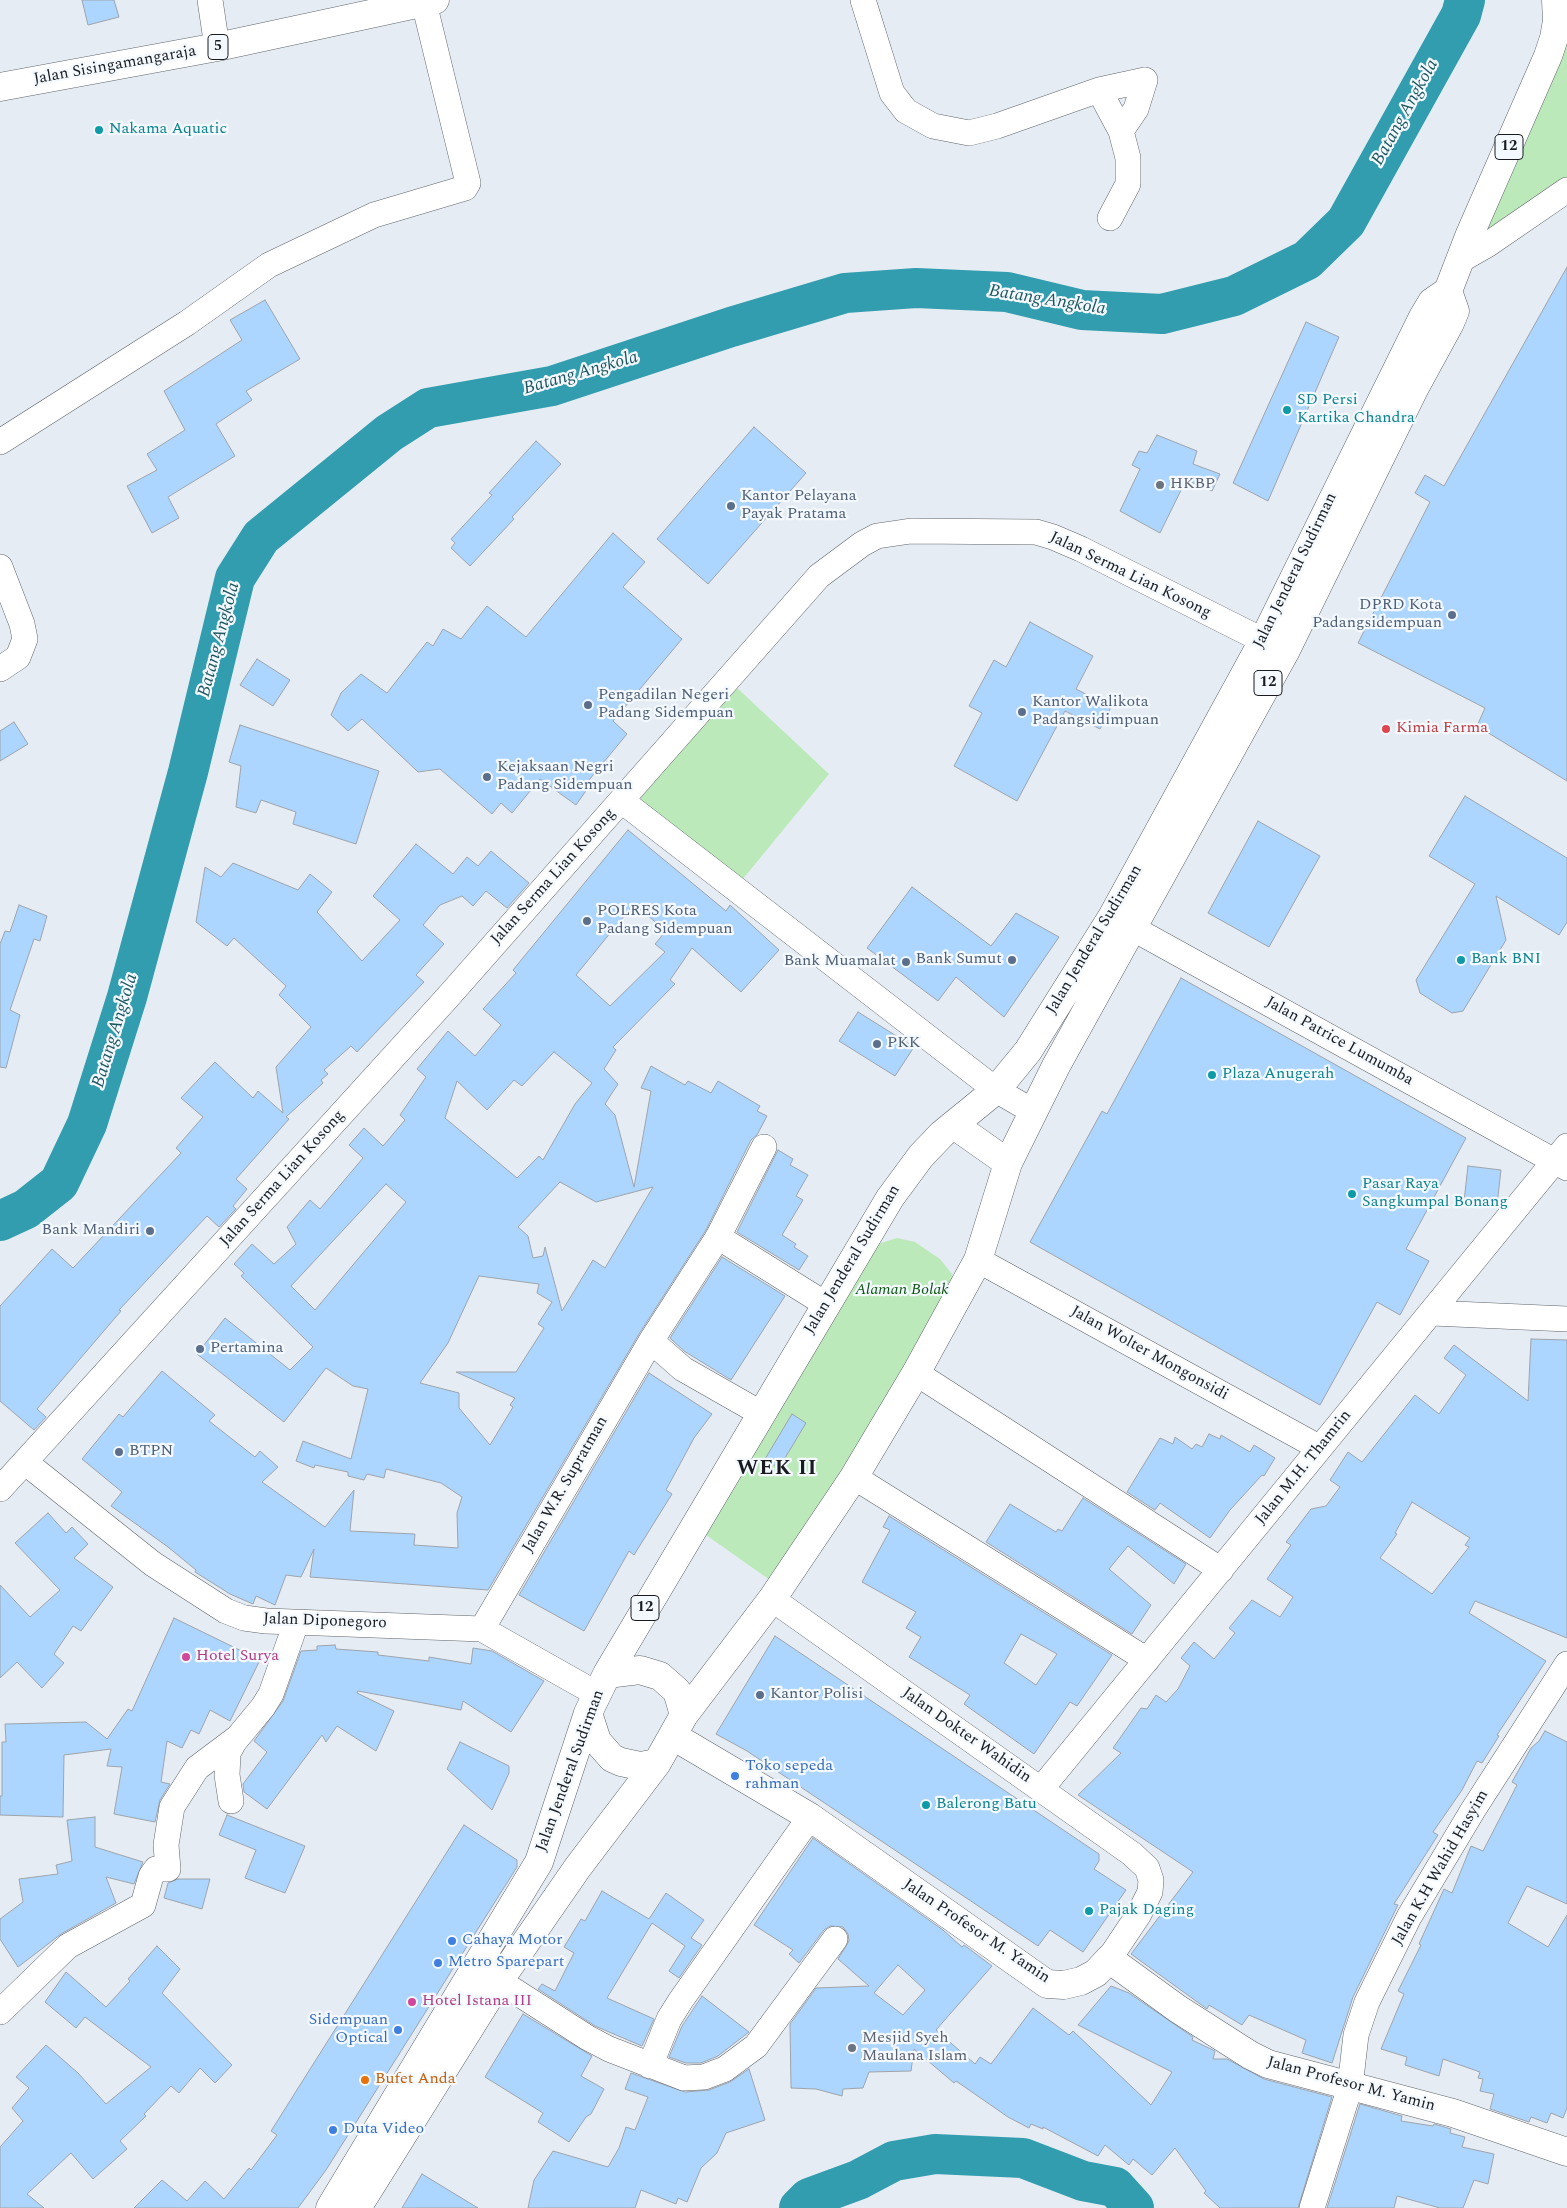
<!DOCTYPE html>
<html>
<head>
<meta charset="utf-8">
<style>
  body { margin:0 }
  canvas { display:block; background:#e5ecf3 }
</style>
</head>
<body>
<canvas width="1567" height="2208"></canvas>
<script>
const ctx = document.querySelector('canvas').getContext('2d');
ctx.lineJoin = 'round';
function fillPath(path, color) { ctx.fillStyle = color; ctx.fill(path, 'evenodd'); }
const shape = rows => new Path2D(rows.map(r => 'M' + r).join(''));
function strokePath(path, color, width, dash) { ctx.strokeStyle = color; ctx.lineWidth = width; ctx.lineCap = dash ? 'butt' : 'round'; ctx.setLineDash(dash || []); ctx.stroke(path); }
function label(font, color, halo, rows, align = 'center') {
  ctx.font = font + ' Spectral,serif'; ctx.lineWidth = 4.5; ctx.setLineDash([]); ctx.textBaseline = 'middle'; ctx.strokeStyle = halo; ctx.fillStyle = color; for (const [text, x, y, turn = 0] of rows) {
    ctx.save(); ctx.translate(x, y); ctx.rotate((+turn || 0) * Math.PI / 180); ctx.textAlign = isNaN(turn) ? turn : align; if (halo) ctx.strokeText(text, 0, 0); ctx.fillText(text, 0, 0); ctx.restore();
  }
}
fillPath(shape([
  [1567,28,1567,182,1467,247],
  [735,686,829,774,742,880,639,800],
  [897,1238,915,1242,940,1259,952,1274,955,1290,777,1585,706,1535,878,1244]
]), '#bce9b9');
strokePath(shape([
  [0,1221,26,1209,59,1183,87,1124,127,997,188,772,235,578,261,537,389,433,428,408,552,386,731,327,845,293,916,288,1007,292,1082,310,1162,314,1234,296,1307,260,1346,222,1461,15,1465,0],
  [799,2208,809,2198,858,2180,894,2161,935,2154,1023,2158,1083,2181,1115,2187,1134,2208]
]), '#329dae', 40);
const building = shape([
  [82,0,114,0,119,17,88,25,82,0],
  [1567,267,1567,781,1477,726,1485,708,1358,643,1430,502,1415,493,1425,475,1444,486,1567,267],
  [265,300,300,359,246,391,252,400,216,424,235,456,168,497,179,518,152,533,127,486,157,470,147,454,185,430,164,391,242,340,230,320,265,300],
  [1306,322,1339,337,1268,501,1233,483,1306,322],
  [754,427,806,473,708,584,657,539,754,427],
  [1157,435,1197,451,1193,464,1220,474,1212,491,1186,480,1160,533,1120,511,1140,469,1132,465,1139,451,1147,453,1157,435],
  [536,441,561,464,512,517,514,519,470,566,451,548,455,543,451,539,492,495,489,493,536,441],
  [613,533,645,562,623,587,682,639,613,721,627,734,584,786,588,788,576,805,540,779,512,813,501,803,492,814,440,769,418,772,362,719,348,731,331,715,341,693,361,674,387,693,427,642,433,646,443,629,461,639,487,606,526,637,613,533],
  [1030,622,1093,656,1076,689,1111,707,1100,729,1065,711,1017,801,954,766,982,713,969,706,994,660,1006,667,1030,622],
  [257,659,290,680,273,706,240,685,257,659],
  [14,722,28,744,0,761,0,731,14,722],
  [240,725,379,771,356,844,293,824,296,812,261,800,256,813,236,807,241,766,229,762,240,725],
  [1465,796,1567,858,1567,922,1559,935,1496,896,1506,940,1463,1011,1452,1013,1420,993,1416,980,1475,884,1429,856,1465,796],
  [1258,821,1320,856,1269,947,1208,913,1258,821],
  [628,830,726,911,730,905,779,950,741,992,692,948,670,980,675,984,613,1047,616,1050,604,1069,618,1084,605,1104,615,1115,634,1187,651,1091,641,1088,651,1066,685,1085,688,1081,711,1093,718,1081,760,1106,757,1111,767,1116,757,1135,751,1140,706,1230,639,1334,488,1590,310,1577,314,1549,301,1577,286,1575,275,1605,256,1596,253,1604,230,1594,195,1572,196,1570,168,1547,111,1506,122,1492,82,1459,119,1414,123,1417,162,1371,215,1415,209,1421,255,1457,260,1451,278,1467,262,1482,325,1527,354,1490,350,1531,415,1534,414,1545,458,1548,457,1513,462,1497,441,1483,386,1469,384,1478,367,1474,364,1480,348,1476,348,1472,315,1465,314,1468,296,1461,303,1441,351,1459,368,1389,353,1386,326,1368,284,1422,197,1354,225,1318,290,1370,313,1347,241,1276,244,1273,234,1264,252,1244,274,1264,296,1244,287,1227,310,1200,320,1209,363,1158,349,1145,364,1128,383,1146,405,1120,400,1115,426,1077,417,1069,448,1031,475,1056,501,1025,483,1009,516,973,513,970,628,830],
  [634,904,666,931,655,944,665,952,610,1006,576,975,634,904],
  [554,1052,592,1083,575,1104,543,1160,539,1156,517,1178,445,1118,457,1081,487,1110,514,1080,522,1086,554,1052],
  [560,1182,596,1202,653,1187,605,1268,593,1260,562,1311,545,1247,543,1256,533,1258,528,1236,518,1227,560,1182],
  [386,1184,406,1202,315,1310,291,1286,386,1184],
  [479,1276,539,1284,537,1293,552,1302,538,1324,544,1328,516,1372,456,1372,515,1398,510,1405,513,1407,490,1445,459,1408,459,1393,420,1383,448,1343,479,1276],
  [416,844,453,874,467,857,478,866,491,851,529,883,507,908,486,891,473,906,462,896,440,905,423,925,444,944,416,975,424,982,357,1052,351,1046,324,1070,328,1074,321,1080,323,1083,286,1117,289,1119,236,1179,247,1189,233,1206,236,1209,219,1227,207,1216,119,1310,121,1311,37,1409,46,1417,34,1430,0,1401,0,1306,52,1249,73,1268,181,1153,176,1148,203,1117,181,1098,215,1062,253,1098,258,1091,283,1113,276,1067,311,1027,279,995,286,986,234,938,227,946,196,922,205,867,221,877,233,863,298,890,310,874,332,892,317,912,362,961,400,920,373,896,416,844],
  [912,887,991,946,1016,913,1059,937,1004,1017,956,977,938,1001,867,948,912,887],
  [19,905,47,916,40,941,34,939,10,1010,20,1015,6,1068,0,1067,0,944,5,931,10,932,19,905],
  [1181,978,1466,1138,1406,1249,1429,1261,1400,1315,1377,1302,1320,1405,1030,1242,1102,1111,1107,1114,1181,978],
  [858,1012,914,1047,895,1076,839,1041,858,1012],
  [778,1150,793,1159,790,1165,808,1175,796,1196,803,1200,782,1235,796,1244,794,1247,808,1256,799,1270,737,1232,778,1150],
  [1468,1166,1501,1170,1497,1205,1464,1201,1468,1166],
  [722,1257,785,1296,731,1380,684,1351,670,1338,722,1257],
  [1531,1339,1567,1340,1567,1638,1475,1601,1469,1613,1546,1661,1497,1735,1499,1736,1482,1763,1477,1761,1462,1790,1433,1832,1438,1835,1394,1904,1398,1905,1353,1997,1332,2063,1302,2053,1306,2040,1249,2015,1242,2025,1209,2005,1207,2009,1131,1954,1193,1872,1078,1795,1121,1753,1113,1748,1141,1708,1147,1709,1156,1695,1166,1702,1178,1689,1190,1666,1181,1658,1194,1642,1214,1659,1235,1633,1229,1628,1252,1600,1280,1617,1293,1597,1267,1579,1291,1545,1286,1542,1311,1509,1326,1506,1340,1487,1330,1480,1348,1452,1362,1462,1415,1395,1439,1414,1466,1375,1444,1358,1454,1345,1528,1401,1531,1339],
  [1412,1502,1470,1538,1465,1545,1469,1547,1432,1594,1380,1558,1397,1534,1395,1533,1412,1502],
  [649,1373,712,1414,694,1438,666,1490,672,1494,634,1555,629,1551,584,1631,519,1595,649,1373],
  [792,1414,806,1423,779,1468,765,1459,792,1414],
  [1209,1434,1220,1439,1221,1435,1250,1452,1254,1445,1275,1458,1264,1476,1262,1475,1230,1510,1210,1538,1160,1503,1155,1510,1127,1492,1160,1438,1173,1444,1175,1437,1192,1449,1196,1444,1202,1447,1209,1434],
  [1083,1498,1186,1564,1174,1584,1128,1546,1109,1569,1151,1605,1132,1634,986,1542,1010,1504,1056,1532,1058,1529,1062,1531,1083,1498],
  [48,1513,66,1533,72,1527,88,1544,74,1558,113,1587,81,1631,73,1626,54,1654,64,1663,42,1688,17,1662,0,1678,0,1585,30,1617,60,1590,15,1543,48,1513],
  [889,1516,1112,1655,1077,1706,1070,1702,1034,1754,964,1704,970,1695,909,1657,921,1637,906,1628,916,1612,862,1582,890,1530,883,1527,889,1516],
  [1021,1634,1057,1654,1036,1685,1004,1663,1021,1634],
  [174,1618,260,1660,230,1721,210,1710,199,1734,191,1730,182,1748,167,1741,161,1782,170,1784,160,1800,155,1822,114,1814,122,1767,107,1766,111,1749,64,1755,63,1817,0,1815,0,1796,2,1796,2,1742,6,1742,5,1724,86,1722,107,1739,128,1709,132,1711,174,1618],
  [775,1636,1099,1854,1099,1861,1094,1869,1126,1890,1083,1952,1050,1930,1038,1946,747,1751,716,1734,775,1636],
  [335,1645,336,1649,378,1652,378,1655,429,1661,429,1657,471,1664,473,1648,492,1651,544,1681,511,1732,463,1701,461,1710,358,1691,357,1693,394,1711,376,1751,337,1726,326,1742,322,1735,267,1809,244,1792,243,1784,267,1752,254,1741,283,1701,301,1651,317,1650,317,1646,335,1645],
  [1545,1731,1567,1742,1567,1904,1527,1886,1508,1923,1548,1947,1567,1915,1567,2108,1563,2118,1551,2113,1547,2123,1531,2117,1529,2122,1490,2109,1494,2094,1480,2091,1483,2079,1478,2078,1480,2072,1443,2059,1439,2076,1405,2065,1407,2057,1381,2049,1404,1994,1398,1991,1421,1945,1419,1944,1444,1889,1452,1893,1471,1846,1483,1851,1517,1785,1512,1782,1531,1748,1539,1741,1545,1731],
  [460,1742,509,1766,509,1773,492,1810,447,1769,460,1742],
  [227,1815,305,1846,285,1893,245,1878,256,1850,219,1835,227,1815],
  [95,1817,95,1847,143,1862,134,1884,106,1877,116,1903,61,1934,18,1967,0,1939,0,1919,23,1902,19,1879,58,1874,56,1865,72,1861,67,1820,95,1817],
  [464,1825,517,1860,517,1867,326,2170,298,2208,134,2208,162,2180,187,2201,205,2181,224,2199,249,2168,251,2170,277,2135,271,2131,464,1825],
  [813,1838,943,1930,962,1947,964,1945,992,1966,936,2030,975,2064,980,2057,991,2064,1033,2008,1069,2035,1073,2031,1151,2105,1172,2072,1078,2025,1111,1986,1129,1993,1193,2037,1192,2040,1215,2051,1213,2059,1227,2059,1264,2079,1332,2097,1298,2208,1220,2208,1204,2193,1206,2191,1175,2148,1152,2175,1133,2159,1129,2165,1105,2145,1098,2156,1043,2127,1043,2129,1031,2124,1029,2128,1008,2117,956,2081,954,2083,914,2049,911,2071,869,2072,863,2088,843,2089,842,2096,816,2089,791,2088,790,2024,816,1988,869,1986,838,1959,849,1941,848,1934,843,1927,830,1926,824,1930,799,1963,789,1954,793,1950,754,1925,813,1838],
  [898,1965,925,1990,903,2015,874,1993,898,1965],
  [178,1879,210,1879,202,1909,164,1898,168,1883,178,1879],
  [602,1891,649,1919,666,1893,704,1920,691,1938,702,1945,679,1978,669,1971,685,1946,652,1923,607,1998,654,2019,642,2046,595,2026,538,1989,542,1984,555,1991,574,1953,564,1947,581,1919,585,1921,602,1891],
  [157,1946,180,1969,162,1993,232,2065,215,2083,200,2068,179,2093,171,2086,144,2114,146,2116,120,2141,127,2149,93,2179,71,2153,27,2194,44,2208,0,2208,0,2147,23,2121,12,2108,29,2088,16,2077,46,2045,78,2073,106,2104,151,2067,85,2017,76,2028,45,2002,66,1972,106,2007,130,1981,128,1979,157,1946],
  [702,1996,749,2032,718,2056,701,2063,686,2063,669,2057,682,2026,702,1996],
  [523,2014,592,2056,581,2076,604,2089,591,2114,586,2117,569,2142,538,2122,543,2113,485,2077,523,2014],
  [749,2069,765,2120,726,2133,717,2153,701,2168,687,2202,678,2198,676,2204,641,2190,635,2208,528,2208,534,2180,553,2151,608,2167,619,2148,626,2127,635,2130,648,2097,625,2089,631,2073,685,2092,709,2090,730,2082,749,2069],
  [1360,2104,1402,2116,1401,2121,1433,2126,1434,2124,1451,2129,1450,2133,1465,2137,1462,2147,1494,2154,1488,2184,1474,2180,1463,2208,1440,2208,1397,2196,1394,2208,1327,2208,1360,2104],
  [422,2174,478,2208,402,2208,422,2174]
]);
fillPath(building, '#acd5ff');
strokePath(building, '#9ea4ab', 1);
const minor = shape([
  [210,0,217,47],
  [863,0,892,93,906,111,933,126,969,133,997,126,1099,90,1145,80],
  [1099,90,1121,131,1128,158,1128,184,1110,218],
  [1121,131,1136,109,1145,80],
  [1459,261,1487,245,1567,190],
  [0,442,187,323,269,265,374,215,465,188,468,183,424,3],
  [0,567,22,624,25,639,18,657,0,669],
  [622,801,996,1090,1034,1112],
  [1114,918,1567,1168],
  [718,1237,827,1305],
  [978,1260,1320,1448],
  [1432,1313,1567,1319],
  [651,1341,683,1369,762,1414],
  [916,1373,1221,1570],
  [26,1463,153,1564,226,1611,244,1618,266,1621,482,1629,597,1694],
  [854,1477,1147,1660],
  [0,1489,447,998,819,576,862,544,877,536,911,531,1036,532,1053,537,1081,549,1280,649],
  [772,1599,1132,1854,1147,1868,1151,1880,1150,1892,1139,1914,1109,1959],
  [482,1629,651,1341,718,1237,764,1147],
  [1041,1789,1567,1146],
  [231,1801,227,1775,228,1753,234,1742,263,1707,271,1694,296,1623],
  [499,1981,588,2038,609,2049,684,2078,704,2077,725,2069,756,2046,835,1939],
  [0,2012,68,1946,143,1905,151,1876,156,1869,168,1869,166,1845,172,1807,197,1768,237,1738],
  [650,2066,669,2019,681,2000,810,1817],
  [1312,2208,1350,2087,1356,2035,1367,2002,1409,1917,1473,1810,1567,1664]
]);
const major = shape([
  [673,1736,810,1817,1047,1984,1064,1985,1081,1981,1096,1973,1109,1959,1178,2009,1250,2055,1268,2064,1453,2113,1567,2152]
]);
const highway = shape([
  [0,87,217,47,435,0],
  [954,1125,1008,1163],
  [607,1674,640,1670,660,1676,677,1691,684,1715],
  [588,1713,597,1741,612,1758,621,1762,640,1766,657,1763],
  [330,2208,539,1862,588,1713,607,1674,890,1198,921,1156,942,1134,996,1090,1028,1051,1112,917,1263,641,1423,317,1432,302,1448,291,1470,234,1548,56,1554,38,1557,21,1556,0],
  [357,2208,499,1981,578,1867,657,1763,684,1715,772,1599,854,1477,916,1373,978,1260,1008,1163,1056,1066,1285,652,1414,389,1450,323,1455,311,1448,291]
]);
strokePath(minor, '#60666c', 26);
strokePath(major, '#60666c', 29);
strokePath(highway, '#60666c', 29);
strokePath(minor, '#fff', 25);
strokePath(major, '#fff', 28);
strokePath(highway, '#fff', 28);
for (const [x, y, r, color] of [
  [99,130,5,"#0f9aa8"],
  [1287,410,5,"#0f9aa8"],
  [1160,485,5,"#6b7280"],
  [731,506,5,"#5c6f8a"],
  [1452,615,5,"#5c6f8a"],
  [588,705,5,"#5c6f8a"],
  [1022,712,5,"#5c6f8a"],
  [1386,729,5,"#e0444e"],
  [487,777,5,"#5c6f8a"],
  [587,921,5,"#5c6f8a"],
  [1012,960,5,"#5c6f8a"],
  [1461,960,5,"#0f9aa8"],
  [906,962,5,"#5c6f8a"],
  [877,1044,5,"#5c6f8a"],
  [1212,1075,5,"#0f9aa8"],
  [1352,1194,5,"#0f9aa8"],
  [150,1231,5,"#5c6f8a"],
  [200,1349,5,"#5c6f8a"],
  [119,1452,5,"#5c6f8a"],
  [186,1657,5,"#d1479c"],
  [760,1695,5,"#5c6f8a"],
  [735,1776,5,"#3f7fe0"],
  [926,1805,5,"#0f9aa8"],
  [1089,1911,5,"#0f9aa8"],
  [452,1941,5,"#3f7fe0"],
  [438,1963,5,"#3f7fe0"],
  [412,2002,5,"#d1479c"],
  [398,2030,5,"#3f7fe0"],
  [852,2048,5,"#6b7280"],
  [365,2080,5,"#e8710a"],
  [333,2130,5,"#3f7fe0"]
]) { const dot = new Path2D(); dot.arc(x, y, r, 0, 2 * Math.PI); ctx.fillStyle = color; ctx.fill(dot); strokePath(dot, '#f3f9ff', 2); }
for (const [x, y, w] of [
  [218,47,20],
  [1509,147,28],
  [1268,683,28],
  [645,1608,28]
]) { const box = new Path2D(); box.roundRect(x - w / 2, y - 12.5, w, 25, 4); ctx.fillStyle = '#f3f9ff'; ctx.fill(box); strokePath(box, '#191b1e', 1); }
label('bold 15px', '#191b1e', null, [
  ["5",218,47],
  ["12",1509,147],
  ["12",1268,683],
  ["12",645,1608]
]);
label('16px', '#191b1e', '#f3f9ff', [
  ["Jalan Sisingamangaraja",115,66,-10],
  ["Jalan Jenderal Sudirman",1296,571,-64],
  ["Jalan Serma Lian Kosong",1130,576,26],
  ["Jalan Serma Lian Kosong",554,877,-48],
  ["Jalan Jenderal Sudirman",1095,940,-59],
  ["Jalan Patrice Lumumba",1339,1042,29],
  ["Jalan Serma Lian Kosong",283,1179,-48],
  ["Jalan Jenderal Sudirman",853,1260,-59],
  ["Jalan Wolter Mongonsidi",1149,1354,29],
  ["Jalan M.H. Thamrin",1304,1468,-51],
  ["Jalan W.R. Supratman",566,1485,-60],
  ["Jalan Diponegoro",325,1622,2],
  ["Jalan Dokter Wahidin",966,1736,35],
  ["Jalan Jenderal Sudirman",571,1771,-70],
  ["Jalan K.H Wahid Hasyim",1441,1868,-60],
  ["Jalan Profesor M. Yamin",976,1932,34],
  ["Jalan Profesor M. Yamin",1351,2085,15]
]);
label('16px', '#0d838f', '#f3f9ff', [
  ["Nakama Aquatic",109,130],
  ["SD Persi",1297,401],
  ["Kartika Chandra",1297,419],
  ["Bank BNI",1471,960],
  ["Plaza Anugerah",1222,1075],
  ["Pasar Raya",1362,1185],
  ["Sangkumpal Bonang",1362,1203],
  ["Balerong Batu",936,1805],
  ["Pajak Daging",1099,1911]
], 'left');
label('16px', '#5b616d', '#f3f9ff', [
  ["HKBP",1170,485],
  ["Mesjid Syeh",862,2039],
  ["Maulana Islam",862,2057]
], 'left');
label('16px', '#4e5e75', '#f3f9ff', [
  ["Kantor Pelayana",741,497],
  ["Payak Pratama",741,515],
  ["DPRD Kota",1442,606,"right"],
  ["Padangsidempuan",1442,624,"right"],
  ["Pengadilan Negeri",598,696],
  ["Padang Sidempuan",598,714],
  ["Kantor Walikota",1032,703],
  ["Padangsidimpuan",1032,721],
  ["Kejaksaan Negri",497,768],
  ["Padang Sidempuan",497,786],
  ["POLRES Kota",597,912],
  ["Padang Sidempuan",597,930],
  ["Bank Sumut",1002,960,"right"],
  ["Bank Muamalat",896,962,"right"],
  ["PKK",887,1044],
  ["Bank Mandiri",140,1231,"right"],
  ["Pertamina",210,1349],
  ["BTPN",129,1452],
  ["Kantor Polisi",770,1695]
], 'left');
label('16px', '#be3a42', '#f3f9ff', [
  ["Kimia Farma",1396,729]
], 'left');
label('italic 16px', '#0c540f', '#f3f9ff', [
  ["Alaman Bolak",902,1291]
]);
label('16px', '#b23c85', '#f3f9ff', [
  ["Hotel Surya",196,1657],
  ["Hotel Istana III",422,2002]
], 'left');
label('16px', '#366cbe', '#f3f9ff', [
  ["Toko sepeda",745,1767],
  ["rahman",745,1785],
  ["Cahaya Motor",462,1941],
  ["Metro Sparepart",448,1963],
  ["Sidempuan",388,2021,"right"],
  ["Optical",388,2039,"right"],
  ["Duta Video",343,2130]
], 'left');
label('16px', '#c56008', '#f3f9ff', [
  ["Bufet Anda",375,2080]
], 'left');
label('italic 18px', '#1b555f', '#f3f9ff', [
  ["Batang Angkola",1406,113,-61],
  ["Batang Angkola",1047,301,9],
  ["Batang Angkola",581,374,-16],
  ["Batang Angkola",220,640,-75],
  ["Batang Angkola",116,1031,-73]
]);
ctx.letterSpacing = '1px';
label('bold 21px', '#191b1e', '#f3f9ff', [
  ["WEK II",777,1470]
]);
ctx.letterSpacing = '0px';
</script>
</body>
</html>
